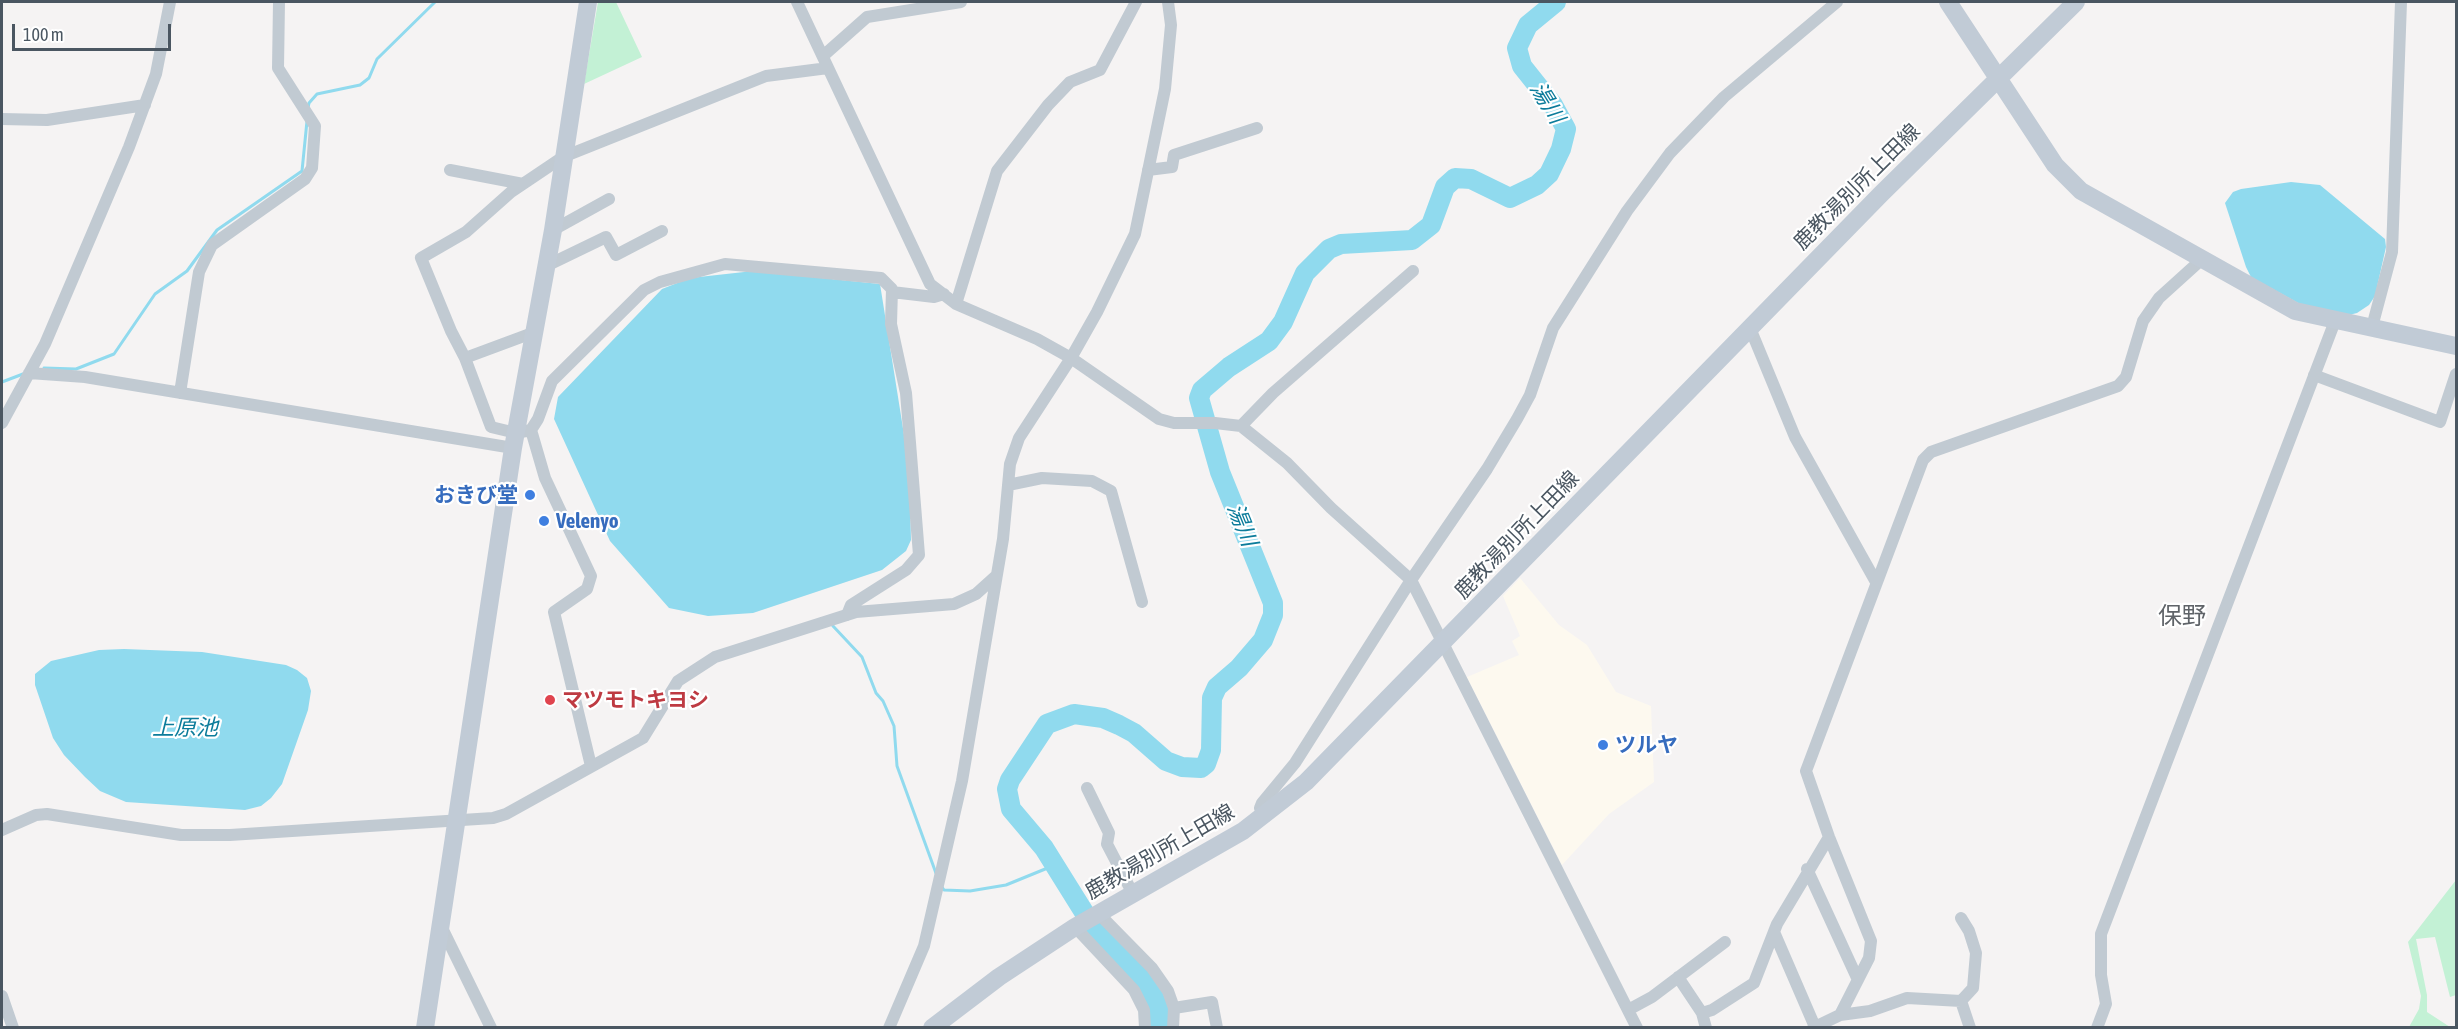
<!DOCTYPE html>
<html>
<head>
<meta charset="utf-8">
<style>
  body { margin:0 }
  #map { position:relative; width:2458px; height:1029px; overflow:hidden; background:#f5f3f3; font-family:"Asap Condensed",sans-serif }
  canvas { display:block }
  .frame { position:absolute; inset:0; border:3px solid #4a5661; pointer-events:none }
  .scale { position:absolute; left:12px; top:24px; width:159px; height:27px; box-sizing:border-box; border:3px solid #4a5661; border-top:0; padding-left:8px; font-size:18px; line-height:21px; white-space:nowrap; color:#4a5661; -webkit-text-stroke:4px #fff; paint-order:stroke }
</style>
</head>
<body>
<div id="map">
<canvas width="2458" height="1029"></canvas>
<div class="frame"></div>
<div class="scale">100 m</div>
</div>
<script>
const ctx = document.querySelector('canvas').getContext('2d');
ctx.lineJoin = 'round';
function fillPath(path, color) { ctx.fillStyle = color; ctx.fill(path, 'evenodd'); }
const shape = rows => new Path2D(rows.map(r => 'M' + r).join(''));
function strokePath(path, color, width, dash) { ctx.strokeStyle = color; ctx.lineWidth = width; ctx.lineCap = dash ? 'butt' : 'round'; ctx.setLineDash(dash || []); ctx.stroke(path); }
function label(font, color, halo, rows, align = 'center') {
  ctx.font = font + ' "Asap Condensed","Noto Sans JP",sans-serif'; ctx.lineWidth = 4.5; ctx.setLineDash([]); ctx.textBaseline = 'middle'; ctx.strokeStyle = halo; ctx.fillStyle = color; for (const [text, x, y, turn = 0] of rows) {
    ctx.save(); ctx.translate(x, y); ctx.rotate((+turn || 0) * Math.PI / 180); ctx.textAlign = isNaN(turn) ? turn : align; if (halo) ctx.strokeText(text, 0, 0); ctx.fillText(text, 0, 0); ctx.restore();
  }
}
fillPath(shape([
  [1520,578,1559,625,1587,645,1616,692,1651,706,1654,782,1609,814,1562,865,1467,677,1519,655,1512,641,1520,636,1503,596]
]), '#fdf9ef');
fillPath(shape([
  [598,2,616,2,642,57,584,84],
  [2456,880,2456,995,2450,997,2435,937,2416,939,2427,995,2427,1012,2450,1027,2409,1027,2419,1009,2421,996,2408,942]
]), '#c3f1d5');
fillPath(shape([
  [2291,182,2320,185,2385,239,2386,247,2375,296,2369,305,2357,313,2341,317,2309,309,2251,277,2246,267,2225,203,2233,192,2241,189],
  [753,271,880,284,909,466,911,540,906,551,882,570,753,613,708,616,669,608,610,541,554,419,558,397,662,289,690,278],
  [124,649,202,652,286,665,297,670,307,678,311,691,308,710,282,784,271,798,261,806,245,810,126,802,100,791,85,777,64,755,53,738,35,685,35,674,51,661,99,650]
]), '#90daee');
strokePath(shape([
  [308,108,309,103,317,94,360,85,369,78,377,59,435,2],
  [44,368,76,369,114,354,155,294,187,271,217,230,302,171,307,121],
  [2,382,23,374],
  [833,626,862,657,876,693,883,701,894,726,897,766,937,876],
  [942,887,944,890,970,891,1006,885,1055,865]
]), '#90daee', 3);
strokePath(shape([
  [1160,1028,1158,1006,1145,980,1092,925,1044,848,1011,809,1007,789,1010,780,1047,724,1074,714,1103,718,1119,725,1134,733,1166,761,1182,767,1201,768,1206,764,1211,750,1212,698,1217,687,1239,668,1263,640,1273,615,1273,603,1220,472,1199,398,1202,390,1229,367,1269,341,1283,322,1305,273,1329,249,1341,244,1412,240,1431,225,1445,187,1455,178,1471,179,1510,198,1537,185,1549,174,1561,149,1566,129,1553,105,1522,66,1517,48,1528,25,1556,2]
]), '#90daee', 20);
strokePath(shape([
  [797,2,930,284,956,304,1037,339,1071,358,1159,419,1174,423,1215,423,1241,426,1287,463,1331,508,1411,580,1637,1028],
  [823,56,867,17,961,2],
  [2,119,47,120,145,105],
  [450,170,523,184],
  [1148,170,1172,167,1174,155,1257,128],
  [553,230,609,199],
  [546,266,606,237,616,255,662,231],
  [892,292,934,297,944,294],
  [956,304,997,171,1048,105,1070,82,1100,70,1136,2],
  [2372,327,2392,252,2401,2],
  [1750,328,1795,437,1876,582],
  [535,332,465,358,451,331,421,258,466,232,511,192,563,157,766,76,828,68],
  [465,358,491,427,516,433,531,430,545,478,591,576,587,589,554,612,591,766],
  [29,373,85,377,513,448],
  [2314,375,2440,422,2456,374],
  [180,393,199,272,212,245,305,179,312,168,315,126,278,68,279,2],
  [2,423,45,344,129,147,156,74,170,2],
  [1241,426,1273,393,1413,271],
  [531,430,538,419,552,381,644,290,660,282,725,264,881,278,892,289,891,324,906,393,919,555,906,570,851,605,847,615],
  [1008,485,1042,478,1092,481,1111,491,1142,602],
  [1087,788,1109,833,1107,844,1133,894],
  [1265,817,1260,808,1262,803,1295,763,1411,580,1487,469,1517,419,1530,395,1553,328,1627,211,1670,153,1724,97,1837,2],
  [2,830,36,815,47,814,181,835,230,835,493,818,506,814,643,738,678,681,715,657,856,612,954,604,976,594,996,576],
  [1807,869,1858,980],
  [1099,914,1152,968,1168,991,1174,1008,1173,1028],
  [441,926,491,1028],
  [1075,927,1134,990,1144,1010,1145,1028],
  [1774,932,1815,1027],
  [1678,977,1702,1013],
  [2,996,13,1028],
  [1961,1001,1973,988,1976,953,1969,931,1961,918],
  [1174,1008,1212,1002,1217,1028],
  [1628,1010,1652,997,1725,942],
  [1840,1015,1869,958,1871,941,1829,837,1806,771,1923,460,1931,452,2118,386,2126,377,2143,321,2159,298,2201,260],
  [889,1028,924,946,962,781,1003,539,1010,464,1019,438,1071,358,1097,312,1135,234,1165,89,1171,25,1168,2],
  [1706,1028,1702,1013,1712,1010,1754,983,1777,924,1829,837],
  [1813,1028,1840,1015,1870,1011,1907,998,1961,1001,1970,1028],
  [2097,1028,2106,1004,2101,975,2101,934,2335,321]
]), '#c1cad2', 12);
strokePath(shape([
  [1948,2,2055,165,2081,191,2295,311,2456,346],
  [425,1028,513,448,553,230,588,2],
  [932,1028,999,977,1075,927,1243,831,1306,782,1881,194,2076,2]
]), '#c1cbd6', 18);
for (const [x, y, r, color] of [
  [530,495,6,"#3f7fe0"],
  [544,521,6,"#3f7fe0"],
  [550,700,6,"#e0444e"],
  [1603,745,6,"#3f7fe0"]
]) { const dot = new Path2D(); dot.arc(x, y, r, 0, 2 * Math.PI); ctx.fillStyle = color; ctx.fill(dot); strokePath(dot, '#fff', 2); }
label('21px', '#4a5661', '#fff', [
  ["鹿教湯別所上田線",1857,187,-45],
  ["鹿教湯別所上田線",1517,535,-46],
  ["鹿教湯別所上田線",1160,852,-30]
]);
label('bold 21px', '#366cbe', '#fff', [
  ["おきび堂",518,495,"right"],
  ["Velenyo",556,521],
  ["ツルヤ",1615,745]
], 'left');
label('bold 21px', '#be3a42', '#fff', [
  ["マツモトキヨシ",562,700]
], 'left');
label('italic 22px', '#0c7c9b', '#fff', [
  ["湯川",1547,103,58],
  ["湯川",1242,525,68],
  ["上原池",185,728]
]);
label('24px', '#5f6368', '#fff', [
  ["保野",2182,616]
]);
</script>
</body>
</html>
